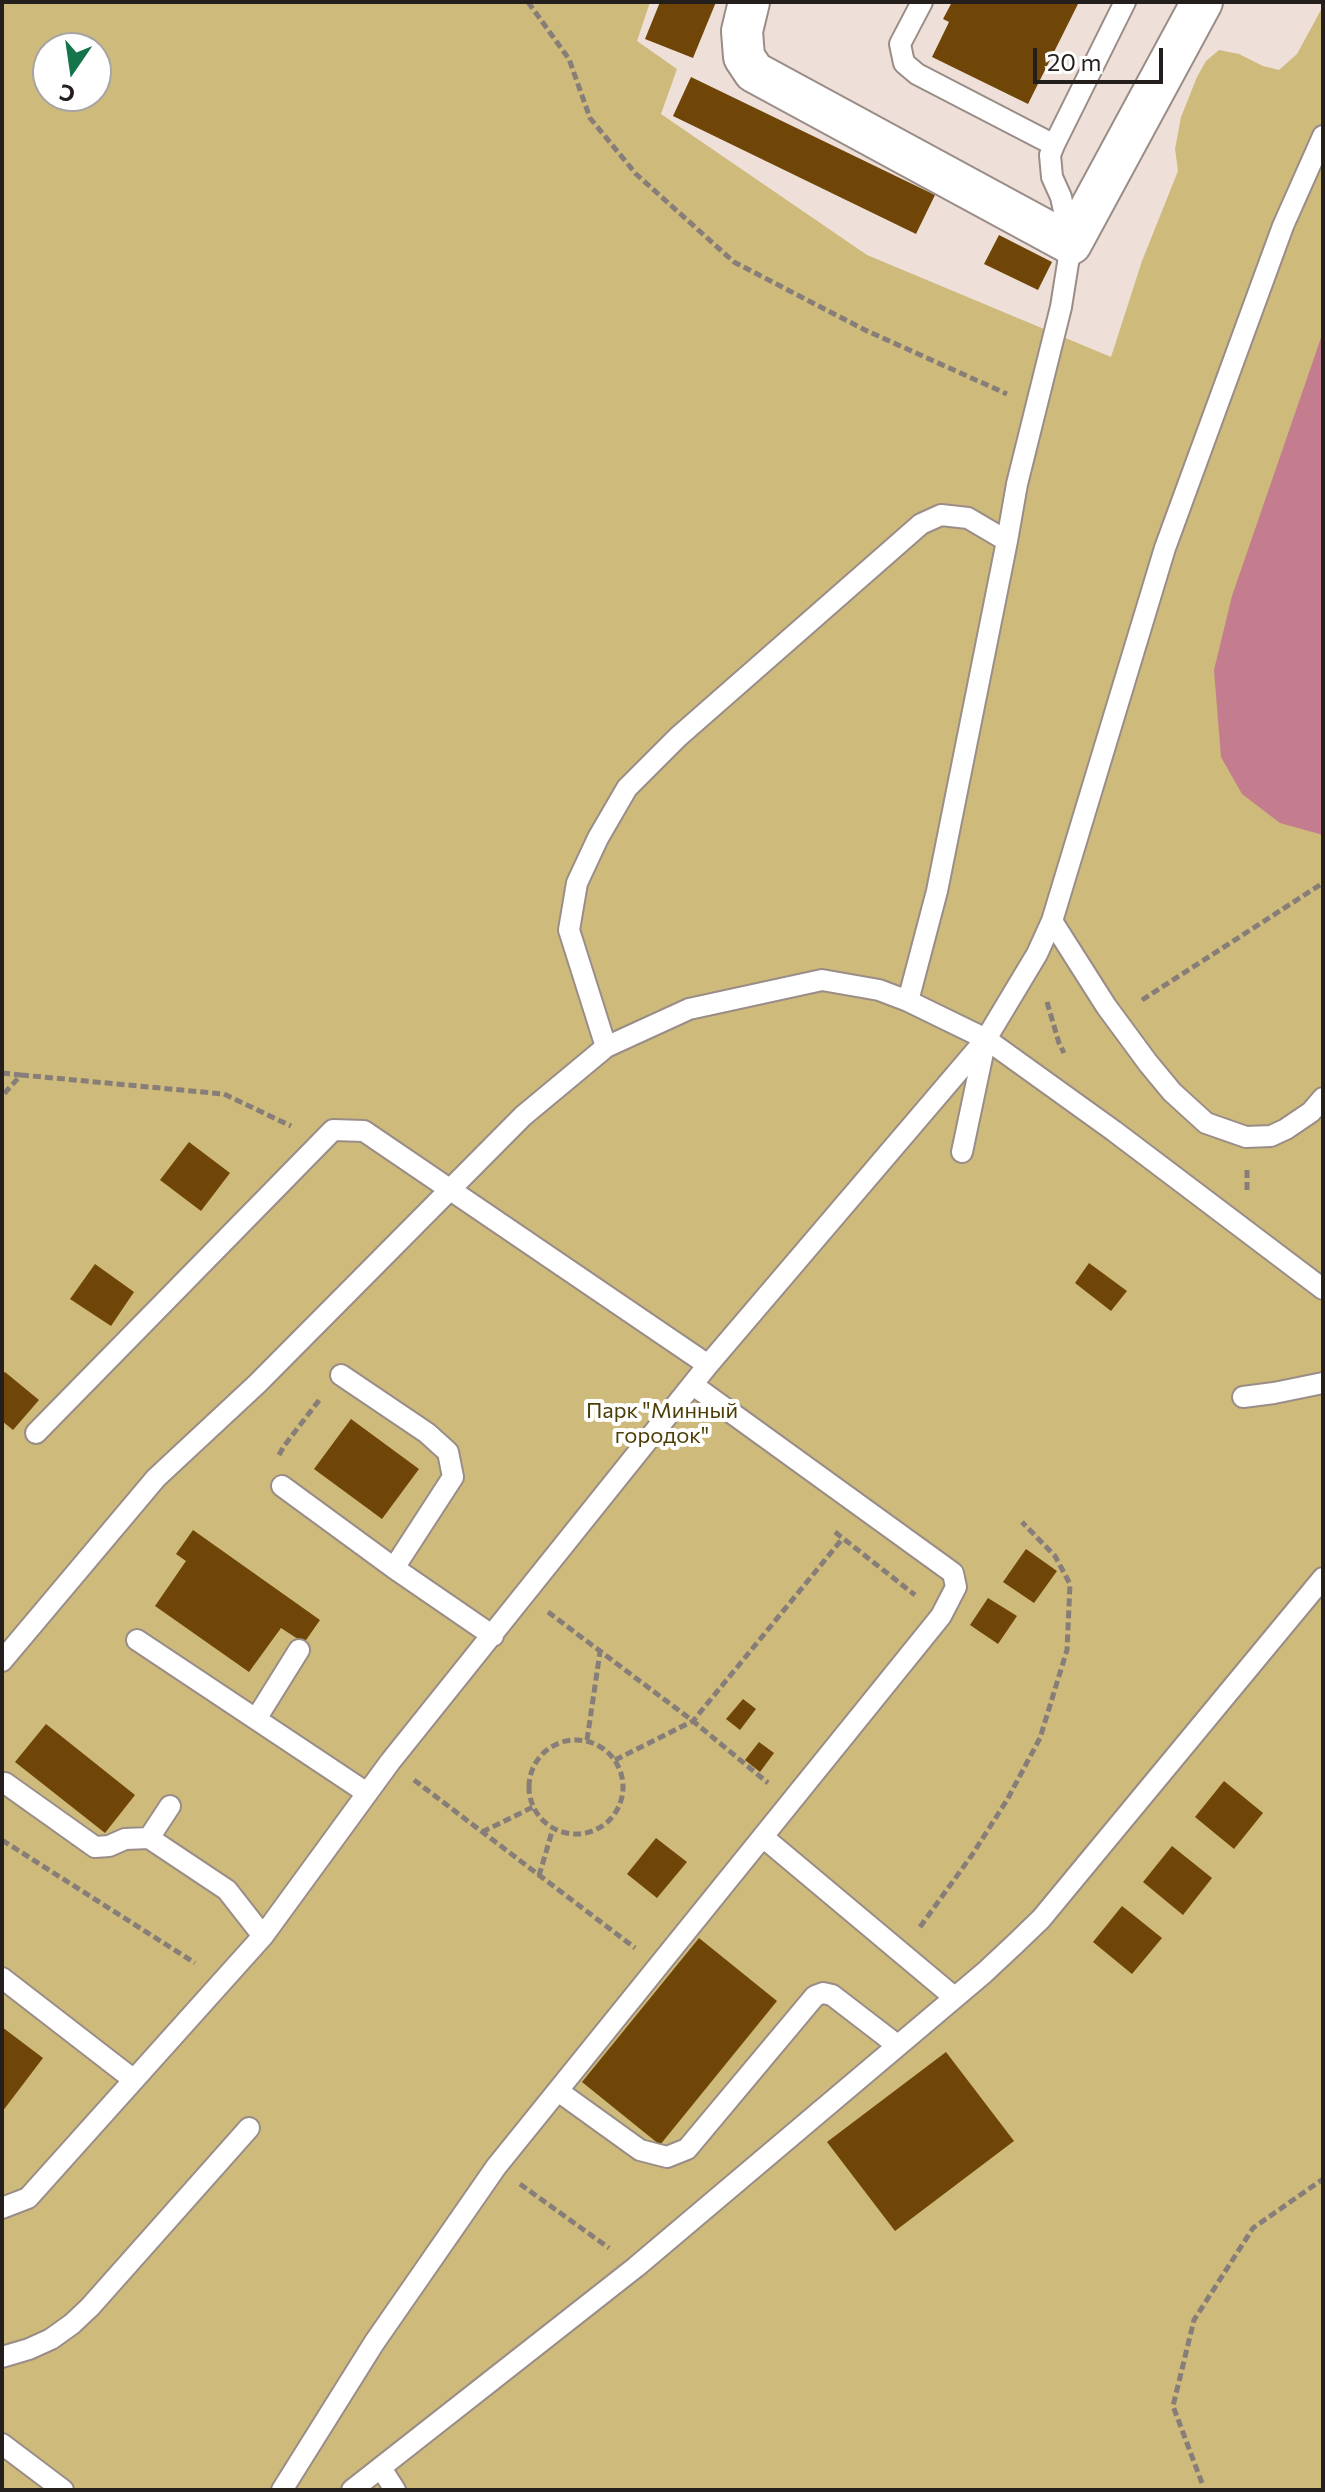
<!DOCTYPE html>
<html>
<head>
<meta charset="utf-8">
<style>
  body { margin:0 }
  #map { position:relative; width:1325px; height:2492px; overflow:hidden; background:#eee0d9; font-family:Commissioner,sans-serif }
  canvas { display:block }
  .frame { position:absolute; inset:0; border:4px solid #241f1c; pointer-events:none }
  .north { position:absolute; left:32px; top:32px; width:80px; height:80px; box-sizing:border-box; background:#fff; border:2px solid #a7a5a4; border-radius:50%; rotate:193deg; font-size:22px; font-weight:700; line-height:32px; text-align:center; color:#241f1c }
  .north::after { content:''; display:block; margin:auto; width:28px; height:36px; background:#14744a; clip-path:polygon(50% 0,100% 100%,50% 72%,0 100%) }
  .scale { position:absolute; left:1033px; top:48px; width:130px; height:36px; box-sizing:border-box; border:4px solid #241f1c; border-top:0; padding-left:10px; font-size:24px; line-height:28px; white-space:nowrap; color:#241f1c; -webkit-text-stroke:6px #fff; paint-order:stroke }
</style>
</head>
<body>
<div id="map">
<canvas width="1325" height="2492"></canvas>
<div class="frame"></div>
<div class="north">С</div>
<div class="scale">20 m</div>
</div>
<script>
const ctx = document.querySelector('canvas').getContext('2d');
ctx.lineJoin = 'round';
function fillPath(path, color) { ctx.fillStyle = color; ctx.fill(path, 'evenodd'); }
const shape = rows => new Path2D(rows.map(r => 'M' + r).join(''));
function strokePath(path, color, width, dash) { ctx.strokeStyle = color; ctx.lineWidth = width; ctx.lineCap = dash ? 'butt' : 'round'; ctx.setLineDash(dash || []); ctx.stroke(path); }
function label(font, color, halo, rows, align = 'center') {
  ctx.font = font + ' Commissioner,sans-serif'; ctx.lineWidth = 8; ctx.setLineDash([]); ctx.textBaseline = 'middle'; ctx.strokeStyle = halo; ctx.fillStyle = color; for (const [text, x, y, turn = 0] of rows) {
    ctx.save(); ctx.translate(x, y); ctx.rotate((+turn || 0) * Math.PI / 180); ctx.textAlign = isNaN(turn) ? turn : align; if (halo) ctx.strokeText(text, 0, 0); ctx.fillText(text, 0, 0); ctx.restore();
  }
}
fillPath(shape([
  [2,2,650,2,637,41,677,69,661,114,867,255,1111,357,1142,261,1178,171,1175,149,1181,117,1197,77,1206,61,1219,50,1239,54,1263,66,1279,70,1297,54,1323,6,1323,2490,2,2490],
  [48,48,96,48,96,96,48,96]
]), '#ceba7b');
fillPath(shape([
  [1323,332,1323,835,1280,823,1242,794,1221,757,1214,670,1232,596]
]), '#c37d8e');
fillPath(shape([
  [660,2,716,2,693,58,645,39],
  [952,2,1079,2,1028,104,932,57,949,22,943,19],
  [691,77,935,195,916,234,673,116],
  [999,235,1052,262,1038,290,984,264],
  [189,1142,230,1173,201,1211,160,1180],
  [1089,1263,1127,1291,1111,1311,1075,1283],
  [95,1264,134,1292,111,1326,70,1299],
  [5,1372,39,1400,13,1430,2,1421,2,1375],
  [351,1419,419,1469,382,1519,314,1469],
  [193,1530,320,1620,304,1643,281,1628,249,1672,155,1606,186,1561,176,1554],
  [1026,1549,1057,1571,1034,1603,1003,1582],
  [988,1598,1017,1616,998,1644,970,1625],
  [743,1699,756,1709,740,1730,726,1719],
  [46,1724,135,1795,105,1833,15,1762],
  [759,1742,774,1753,760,1772,745,1760],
  [1224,1781,1263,1813,1234,1849,1195,1817],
  [656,1838,687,1862,657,1898,627,1874],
  [1172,1846,1212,1878,1183,1915,1143,1882],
  [1122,1906,1162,1938,1132,1974,1093,1942],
  [699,1938,777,2001,660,2145,582,2082],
  [2,2027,43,2058,2,2112],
  [946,2052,1014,2141,895,2231,827,2142]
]), '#6f4607');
const lane = shape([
  [922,2,900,44,904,63,917,74,1054,145,1050,155,1052,177,1061,197,1071,244,1061,307,1017,484,1007,541],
  [1054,145,1125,2],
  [1052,921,1106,1006,1148,1063,1172,1092,1206,1123,1246,1137,1271,1136,1286,1129,1311,1112,1323,1098],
  [606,1047,569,930,577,883,598,838,627,788,678,737,921,524,941,515,968,518,1007,541,937,891,908,1001],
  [962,1152,985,1043],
  [341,1375,427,1433,448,1452,453,1477,394,1568],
  [1243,1397,1274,1393,1323,1383],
  [36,1433,333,1130,364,1131,708,1365],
  [282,1486,394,1568,493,1636],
  [137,1640,367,1793],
  [2,1661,156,1478,257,1384,523,1116,606,1047,689,1009,822,980,879,990,908,1001,986,1039,1114,1131,1323,1289],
  [256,1719,299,1650],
  [5,1783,95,1847,109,1846,125,1839,149,1838,227,1890,263,1936],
  [763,1837,954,1997],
  [149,1838,170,1806],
  [2,1978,134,2080],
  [558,2091,640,2150,667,2157,687,2149,815,1996,823,1993,832,1995,897,2045],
  [2,2208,28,2198,263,1936,390,1762,708,1365,986,1039,1037,954,1052,921,1165,548,1283,226,1323,136],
  [2,2357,29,2349,51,2339,72,2324,90,2307,249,2128],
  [2,2444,63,2490],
  [381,2468,395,2490],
  [282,2490,374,2343,496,2167,941,1616,956,1587,953,1573,693,1385],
  [352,2490,636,2267,984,1973,1014,1945,1041,1919,1323,1578]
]);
const street = shape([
  [749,2,742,31,744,57,754,72,1071,244,1202,2]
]);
strokePath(lane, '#9a8d87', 24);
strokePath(street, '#9a8d87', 44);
strokePath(shape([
  [528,2,569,59,590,118,636,174,734,262,865,330,1007,394],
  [1142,1000,1323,883],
  [1047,1002,1059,1043,1064,1053],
  [2,1073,21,1075,2,1096],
  [21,1075,224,1094,291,1126],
  [1247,1170,1247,1192],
  [279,1455,284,1446,320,1399],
  [835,1532,915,1595],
  [548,1612,693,1721,768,1783],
  '529 1787a47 47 0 1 1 94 0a47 47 0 1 1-94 0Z',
  [587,1740,600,1652],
  [615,1760,693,1721,843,1538],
  [414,1780,635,1948],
  [482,1832,533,1807],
  [2,1840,195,1963],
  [539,1876,553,1828],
  [920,1927,972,1855,1007,1800,1040,1738,1067,1650,1070,1584,1055,1556,1022,1522],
  [520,2184,609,2248],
  [1202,2483,1173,2406,1194,2320,1253,2228,1323,2179]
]), '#877e79', 5, [8, 4]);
strokePath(lane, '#fff', 20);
strokePath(street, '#fff', 40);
label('22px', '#4d3e06', '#fff', [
  ["Парк \"Минный",662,1411],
  ["городок\"",662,1436]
]);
</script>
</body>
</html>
